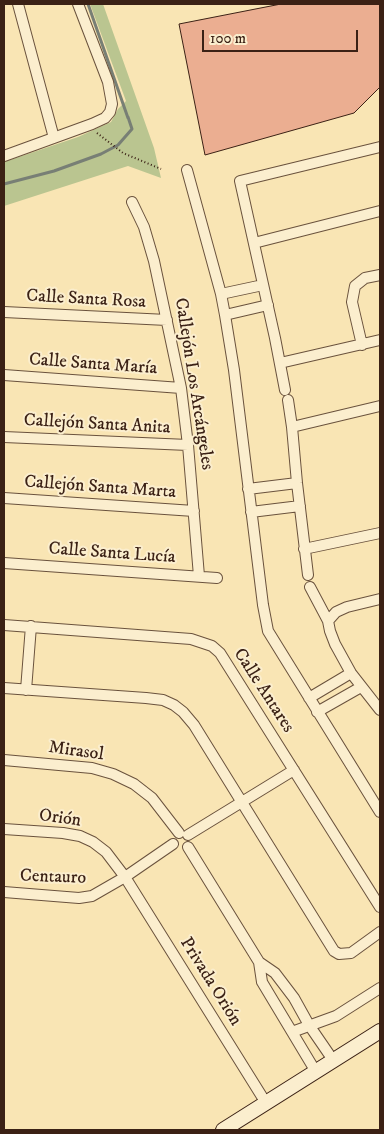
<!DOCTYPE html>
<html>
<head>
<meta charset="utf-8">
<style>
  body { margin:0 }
  #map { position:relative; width:384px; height:1134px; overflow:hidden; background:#f9e5b4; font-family:"IM FELL DW Pica",serif }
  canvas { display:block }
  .frame { position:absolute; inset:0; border:5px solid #3b2115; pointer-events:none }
  .scale { position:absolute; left:202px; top:30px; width:156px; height:22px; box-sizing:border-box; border:2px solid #3b2115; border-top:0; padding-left:6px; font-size:15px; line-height:18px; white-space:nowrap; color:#3b2115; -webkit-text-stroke:4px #fbeece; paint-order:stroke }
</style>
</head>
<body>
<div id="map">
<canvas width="384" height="1134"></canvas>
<div class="frame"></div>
<div class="scale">100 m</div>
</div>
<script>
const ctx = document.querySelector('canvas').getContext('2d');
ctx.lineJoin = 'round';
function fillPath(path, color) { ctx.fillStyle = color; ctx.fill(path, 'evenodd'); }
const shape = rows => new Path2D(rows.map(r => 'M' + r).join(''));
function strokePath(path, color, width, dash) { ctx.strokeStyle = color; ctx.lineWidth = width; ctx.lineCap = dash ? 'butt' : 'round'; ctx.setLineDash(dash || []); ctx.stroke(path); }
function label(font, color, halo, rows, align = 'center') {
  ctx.font = font + ' "IM FELL DW Pica",serif'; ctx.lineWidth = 4; ctx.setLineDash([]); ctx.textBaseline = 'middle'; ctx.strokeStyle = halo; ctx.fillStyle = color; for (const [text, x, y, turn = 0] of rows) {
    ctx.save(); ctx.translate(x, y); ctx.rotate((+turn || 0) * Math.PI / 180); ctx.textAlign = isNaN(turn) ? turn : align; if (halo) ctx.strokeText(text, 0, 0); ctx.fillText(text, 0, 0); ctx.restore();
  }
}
fillPath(shape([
  [90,4,103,4,154,148,161,178,128,166,4,206,4,162,78,137,111,122,118,109,126,101]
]), '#bac590');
strokePath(shape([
  [88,4,128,118],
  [4,184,54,171,101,154,118,145,132,129,128,117]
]), '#787f75', 3);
const building = shape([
  [281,4,380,4,380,87,354,113,205,155,179,24,281,4]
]);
fillPath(building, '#ebae91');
strokePath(building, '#3b2115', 1);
const minor = shape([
  [18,4,54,138],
  [4,156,92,124,105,118,110,112,112,104,108,82,78,4],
  [187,170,221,294,225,315,234,370,263,605,268,631,380,812],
  [132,202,144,227,154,261,181,388,188,445,199,576],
  [254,243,380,211],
  [221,294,263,285],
  [4,312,167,320],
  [225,315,268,305],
  [362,345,352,302,355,286,365,278,380,275],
  [280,363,380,340],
  [4,375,181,388],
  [285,390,275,338,240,181,380,147],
  [288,400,292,427],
  [4,437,188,445],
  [248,489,297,483],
  [4,498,194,511],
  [251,512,300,506],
  [304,549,380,533],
  [4,563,217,578],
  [308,575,297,483,292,427,380,406],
  [310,587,328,621],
  [380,599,347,607,336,612,328,621,330,631,335,644,351,673,380,710],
  [4,625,191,639,212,646,220,653,380,907],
  [4,688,146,698,163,700,174,705,183,712,194,725,334,951,339,954,351,953,380,932],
  [26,690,31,626],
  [309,698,351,673],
  [317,712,361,687],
  [4,760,92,768,113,774,134,784,152,798,179,833],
  [4,829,63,833,80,836,93,842,106,852,125,877,266,1103],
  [188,835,294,770],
  [188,847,259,962,262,982,316,1072],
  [4,892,79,898,92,896,125,877,173,844],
  [259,962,275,973,294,998,309,1025,333,1060],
  [292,1032,336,1016,380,988]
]);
const secondary = shape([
  [223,1130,380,1031]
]);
strokePath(minor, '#6a523d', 12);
strokePath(secondary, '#3b2115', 16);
strokePath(shape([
  [97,133,123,153,161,169]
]), '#3b2115', 2, [1, 2.5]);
strokePath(minor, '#fbeece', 10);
strokePath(secondary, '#fbeece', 14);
label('18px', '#3b2115', '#fbeece', [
  ["Calle Santa Rosa",86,300,3],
  ["Calle Santa María",93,365,4],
  ["Callejón Los Arcángeles",193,384,81],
  ["Callejón Santa Anita",97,425,3],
  ["Callejón Santa Marta",100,488,4],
  ["Calle Santa Lucía",112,554,4],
  ["Calle Antares",263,691,57],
  ["Mirasol",76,752,8],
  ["Orión",60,819,8],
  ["Centauro",53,878,2],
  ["Privada Orión",210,982,58]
]);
</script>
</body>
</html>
